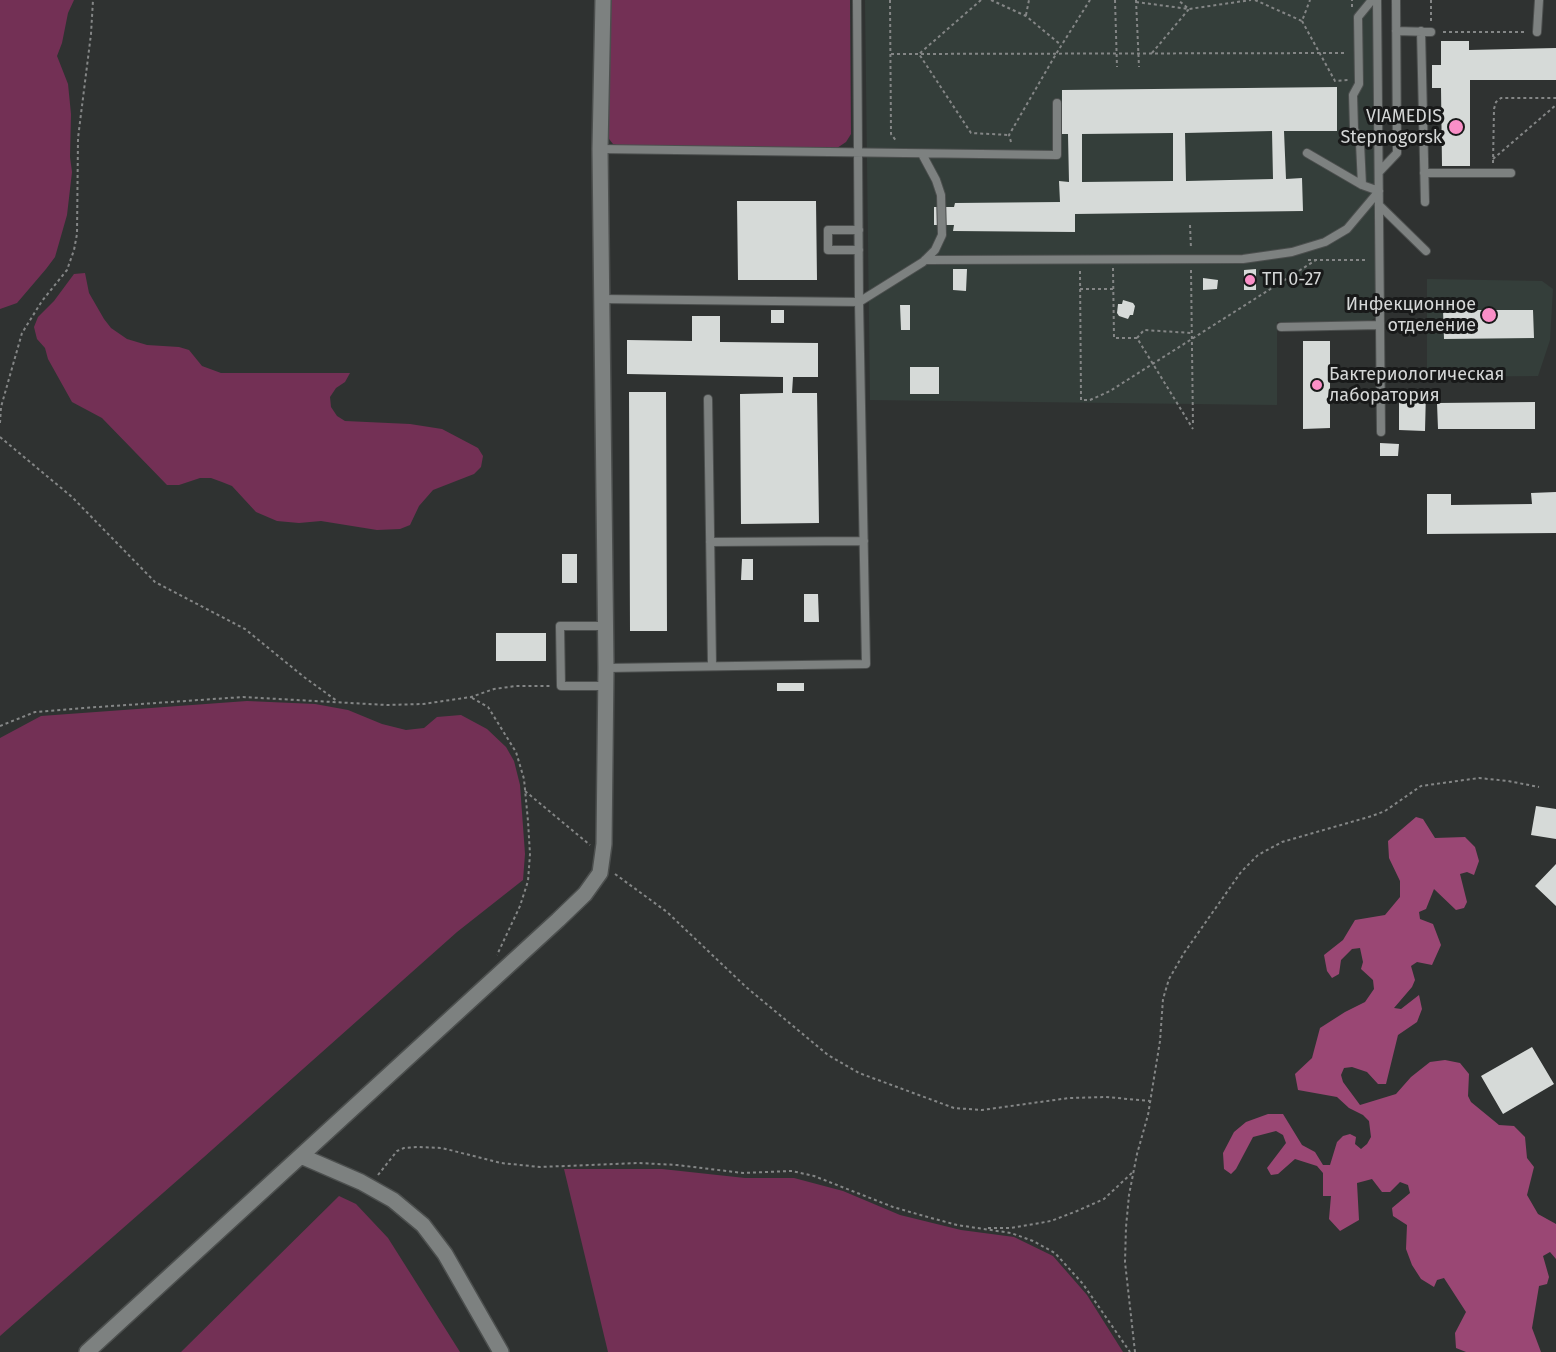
<!DOCTYPE html>
<html>
<head>
<meta charset="utf-8">
<style>
  body { margin:0 }
  canvas { display:block; background:#2f3231 }
</style>
</head>
<body>
<canvas width="1556" height="1352"></canvas>
<script>
const ctx = document.querySelector('canvas').getContext('2d');
ctx.lineJoin = 'round';
function fillPath(path, color) { ctx.fillStyle = color; ctx.fill(path, 'evenodd'); }
const shape = rows => new Path2D(rows.map(r => 'M' + r).join(''));
function strokePath(path, color, width, dash) { ctx.strokeStyle = color; ctx.lineWidth = width; ctx.lineCap = dash ? 'butt' : 'round'; ctx.setLineDash(dash || []); ctx.stroke(path); }
function label(font, color, halo, rows, align = 'center') {
  ctx.font = font + ' "Fira Sans",sans-serif'; ctx.lineWidth = 6; ctx.setLineDash([]); ctx.textBaseline = 'middle'; ctx.strokeStyle = halo; ctx.fillStyle = color; for (const [text, x, y, turn = 0] of rows) {
    ctx.save(); ctx.translate(x, y); ctx.rotate((+turn || 0) * Math.PI / 180); ctx.textAlign = isNaN(turn) ? turn : align; if (halo) ctx.strokeText(text, 0, 0); ctx.fillText(text, 0, 0); ctx.restore();
  }
}
fillPath(shape([
  [865,0,1375,0,1378,311,1376,317,1369,322,1277,322,1277,405,870,400],
  [1427,279,1542,281,1553,289,1550,340,1538,376,1427,377]
]), '#343e3a');
fillPath(shape([
  [0,0,74,0,68,13,62,43,57,56,68,84,71,114,70,157,72,172,67,215,55,257,46,269,17,303,0,309],
  [606,0,850,0,851,134,846,142,837,148,624,147,613,144,606,135],
  [85,273,89,293,104,319,111,328,127,339,147,345,179,347,189,350,202,366,221,373,350,373,345,382,336,388,330,397,331,407,337,416,345,421,410,424,442,429,478,448,483,456,481,467,474,474,433,490,419,506,410,525,400,529,377,530,321,521,299,523,277,521,256,512,232,486,222,482,211,478,200,478,179,485,167,485,102,418,72,402,48,359,45,348,37,339,34,327,38,317,54,301,74,274],
  [247,701,315,704,348,710,382,724,406,730,424,728,437,717,461,715,487,729,506,747,514,761,520,785,525,854,523,880,457,932,204,1157,0,1336,0,738,41,716],
  [564,1169,662,1169,745,1178,794,1178,843,1191,900,1215,961,1230,1014,1237,1053,1256,1087,1295,1123,1352,608,1352],
  [339,1196,356,1204,388,1238,460,1352,181,1352]
]), '#733055');
fillPath(shape([
  [1416,817,1423,819,1435,838,1465,837,1475,847,1479,861,1474,875,1467,872,1460,874,1467,902,1464,908,1456,910,1434,889,1426,909,1419,912,1420,919,1433,924,1441,945,1432,965,1417,962,1411,966,1415,980,1412,987,1394,1008,1401,1009,1419,995,1422,1009,1417,1022,1398,1035,1386,1084,1378,1084,1367,1072,1352,1067,1344,1068,1341,1075,1343,1082,1360,1105,1396,1094,1411,1077,1430,1062,1445,1060,1460,1063,1469,1074,1468,1096,1471,1102,1499,1125,1514,1126,1525,1137,1527,1158,1534,1167,1527,1195,1538,1214,1556,1224,1556,1259,1550,1252,1543,1256,1549,1277,1547,1284,1539,1286,1532,1328,1541,1352,1466,1352,1456,1348,1455,1333,1466,1312,1444,1278,1437,1280,1434,1287,1421,1279,1412,1265,1406,1249,1407,1225,1393,1216,1392,1208,1410,1193,1408,1185,1400,1182,1390,1192,1382,1192,1372,1179,1357,1183,1359,1220,1340,1231,1329,1219,1331,1196,1323,1196,1323,1173,1317,1166,1295,1159,1278,1174,1271,1175,1267,1168,1286,1143,1283,1135,1276,1131,1253,1137,1236,1169,1231,1174,1224,1169,1223,1153,1234,1132,1246,1122,1268,1114,1283,1114,1302,1145,1315,1152,1323,1165,1330,1165,1337,1142,1343,1136,1350,1134,1356,1137,1355,1144,1361,1149,1367,1144,1371,1137,1369,1121,1363,1115,1349,1108,1337,1097,1298,1090,1295,1074,1312,1058,1320,1028,1345,1012,1365,1002,1374,989,1373,980,1361,969,1363,962,1360,948,1352,949,1341,960,1339,974,1332,978,1327,971,1324,955,1343,940,1355,920,1385,915,1400,897,1400,881,1389,858,1388,841]
]), '#9a4774');
fillPath(shape([
  [1441,41,1469,41,1469,50,1556,48,1556,80,1470,80,1470,166,1442,166,1441,88,1432,88,1432,65,1441,65],
  [1337,87,1337,131,1284,131,1286,179,1302,178,1303,211,1075,214,1075,232,953,231,954,225,934,225,934,207,954,207,955,203,1060,202,1059,181,1069,182,1068,134,1062,134,1062,90],
  [1272,131,1273,179,1186,181,1185,133],
  [1173,133,1173,181,1082,182,1082,134],
  [737,201,816,201,817,280,738,280],
  [953,269,967,269,966,291,953,290],
  [1256,269,1256,290,1244,290,1244,270],
  [1203,278,1218,280,1217,289,1203,290],
  [1123,300,1133,303,1135,306,1133,315,1130,315,1128,319,1119,316,1117,313,1118,304,1122,304],
  [900,305,910,305,910,330,901,330],
  [771,310,784,310,784,323,771,323],
  [1443,310,1533,310,1534,338,1444,339],
  [692,316,720,316,720,342,818,343,818,377,793,377,792,393,817,393,819,523,741,524,740,394,783,393,783,377,627,374,627,340,692,341],
  [1303,341,1330,341,1330,428,1303,429],
  [910,367,939,367,939,394,910,394],
  [1399,391,1426,391,1425,431,1399,430],
  [629,392,666,392,667,631,630,631],
  [1535,402,1535,429,1438,429,1437,403],
  [1380,443,1399,444,1398,456,1380,456],
  [1556,492,1556,533,1427,534,1427,494,1451,494,1451,505,1532,504,1531,493],
  [562,554,577,554,577,583,562,583],
  [742,559,753,559,753,580,741,580],
  [804,594,818,594,819,622,804,622],
  [496,633,546,633,546,661,496,661],
  [777,683,804,683,804,691,777,691],
  [1536,806,1556,809,1556,839,1531,835],
  [1556,864,1556,906,1535,886],
  [1532,1047,1554,1084,1503,1114,1481,1076]
]), '#d6dad8');
const service = shape([
  [1377,0,1381,432],
  [1396,31,1431,32],
  [1421,31,1425,202],
  [1537,32,1539,0],
  [600,149,1057,155,1057,103],
  [1379,172,1397,153,1396,0],
  [1424,173,1511,173],
  [1362,185,1360,143,1354,129,1353,95,1359,84,1358,17,1372,0],
  [1379,205,1426,251],
  [859,230,828,230,828,250,859,250],
  [925,260,1243,259,1292,252,1325,242,1347,229,1379,191,1362,185,1307,153],
  [601,299,859,302,923,262,935,250,942,235,941,195,936,180,922,154],
  [1281,327,1380,325],
  [708,399,712,665],
  [710,542,864,541],
  [605,626,560,626,561,686,606,686],
  [606,668,866,664,859,302,857,0]
]);
const tertiary = shape([
  [301,1156,361,1182,393,1200,423,1225,445,1254,501,1352],
  [87,1352,558,920,585,894,600,873,604,844,606,668,600,149,603,0]
]);
strokePath(service, '#4c4f4e', 10);
strokePath(tertiary, '#4c4f4e', 18);
strokePath(shape([
  [890,0,891,134,897,142],
  [981,0,919,54,971,133,1009,135],
  [991,0,1026,16,1061,45],
  [1115,0,1117,67],
  [1136,0,1139,67],
  [1255,0,1302,21,1310,0],
  [1431,0,1431,21],
  [1136,2,1189,9,1251,0],
  [1352,7,1352,0],
  [1026,15,1029,0],
  [1302,21,1335,81,1348,80],
  [1443,32,1527,32],
  [1152,53,1189,9,1178,0],
  [891,54,1347,53],
  [1011,142,1009,135,1056,54,1090,0],
  [1493,159,1556,105],
  [1493,163,1494,109,1496,102,1501,98,1556,98],
  [1190,225,1191,249],
  [1308,260,1368,260],
  [1113,268,1114,338,1137,338,1193,429],
  [1191,270,1193,426],
  [1080,271,1081,400,1090,400,1110,391,1316,260],
  [1080,289,1113,289],
  [1137,338,1144,330,1192,333],
  [0,423,1,407,22,333,42,301,67,270,74,250,77,234,78,138,91,34,93,0],
  [0,437,72,497,155,582,245,629,304,677,337,701],
  [472,698,488,707,516,752,524,779,528,821,530,854,528,881,520,906,497,955],
  [0,726,35,712,83,708,243,697,387,705,423,704,471,697,494,689,516,686,552,686],
  [525,791,590,845],
  [615,874,667,912,746,987,828,1055,859,1073,954,1108,982,1110,1069,1098,1106,1097,1150,1101],
  [378,1175,397,1151,404,1148,418,1147,442,1148,501,1163,540,1167,639,1163,677,1165,743,1173,792,1171,814,1176,893,1207,924,1216,957,1225,1011,1233,1033,1241,1055,1253,1083,1284,1130,1352],
  [988,1228,1011,1228,1051,1221,1077,1211,1104,1199,1134,1171],
  [1135,1352,1125,1262,1126,1227,1129,1195,1137,1154,1148,1115,1160,1041,1163,999,1169,979,1184,953,1241,872,1258,855,1282,842,1372,816,1385,811,1421,786,1479,778,1508,781,1539,787]
]), '#848686', 2, [3, 3]);
strokePath(service, '#7d8180', 8);
strokePath(tertiary, '#7d8180', 15);
for (const [x, y, r, color] of [
  [1456,127,8,"#fa8fc7"],
  [1250,280,6,"#fa8fc7"],
  [1489,315,8,"#fa8fc7"],
  [1317,385,6,"#fa8fc7"]
]) { const dot = new Path2D(); dot.arc(x, y, r, 0, 2 * Math.PI); ctx.fillStyle = color; ctx.fill(dot); strokePath(dot, '#181919', 2); }
label('18px', '#d5d7d7', '#181919', [
  ["VIAMEDIS",1442,117],
  ["Stepnogorsk",1442,138],
  ["ТП 0-27",1262,280,"left"],
  ["Инфекционное",1476,305],
  ["отделение",1476,326],
  ["Бактериологическая",1329,375,"left"],
  ["лаборатория",1329,396,"left"]
], 'right');
</script>
</body>
</html>
